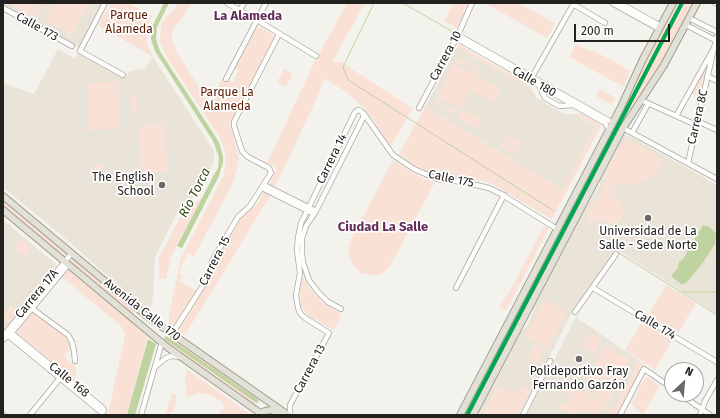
<!DOCTYPE html>
<html>
<head>
<meta charset="utf-8">
<style>
  body { margin:0 }
  #map { position:relative; width:720px; height:418px; overflow:hidden; background:#f4f2ec; font-family:"Fira Sans",sans-serif }
  canvas { display:block }
  .frame { position:absolute; inset:0; border:4px solid #23211e; pointer-events:none }
  .north { position:absolute; left:664px; top:362px; width:40px; height:40px; box-sizing:border-box; background:#fff; border:1px solid #a7a6a5; border-radius:50%; rotate:26deg; font-size:11px; font-weight:700; line-height:16px; text-align:center; color:#23211e }
  .north::after { content:''; display:block; margin:auto; width:14px; height:18px; background:#6c6a66; clip-path:polygon(50% 0,100% 100%,50% 72%,0 100%) }
  .scale { position:absolute; left:574px; top:24px; width:96px; height:18px; box-sizing:border-box; border:2px solid #23211e; border-top:0; padding-left:5px; font-size:12px; line-height:14px; white-space:nowrap; color:#23211e; -webkit-text-stroke:3px #fff; paint-order:stroke }
</style>
</head>
<body>
<div id="map">
<canvas width="720" height="418"></canvas>
<div class="frame"></div>
<div class="north">N</div>
<div class="scale">200 m</div>
</div>
<script>
const ctx = document.querySelector('canvas').getContext('2d');
ctx.lineJoin = 'round';
function fillPath(path, color) { ctx.fillStyle = color; ctx.fill(path, 'evenodd'); }
const shape = rows => new Path2D(rows.map(r => 'M' + r).join(''));
function strokePath(path, color, width, dash) { ctx.strokeStyle = color; ctx.lineWidth = width; ctx.lineCap = dash ? 'butt' : 'round'; ctx.setLineDash(dash || []); ctx.stroke(path); }
function label(font, color, halo, rows, align = 'center') {
  ctx.font = font + ' "Fira Sans",sans-serif'; ctx.lineWidth = 3.5; ctx.setLineDash([]); ctx.textBaseline = 'middle'; ctx.strokeStyle = halo; ctx.fillStyle = color; for (const [text, x, y, turn = 0] of rows) {
    ctx.save(); ctx.translate(x, y); ctx.rotate((+turn || 0) * Math.PI / 180); ctx.textAlign = isNaN(turn) ? turn : align; if (halo) ctx.strokeText(text, 0, 0); ctx.fillText(text, 0, 0); ctx.restore();
  }
}
fillPath(shape([
  [3,3,103,3,79,48,3,5],
  [457,47,531,89,537,98,564,114,574,114,596,126,562,190,425,107],
  [58,49,75,59,78,53,125,78,130,71,145,69,153,57,214,151,214,162,198,193,178,211,155,257,153,296,150,314,74,246,3,187,3,83,34,94],
  [626,134,717,185,717,314,616,249,574,309,519,415,482,415,478,412,519,334,527,326,533,314,533,307,586,206,590,202,600,185,600,179,623,136],
  [3,220,56,264,23,307,3,331],
  [576,317,644,364,617,415,526,415]
]), '#eae4d8');
fillPath(shape([
  [13,3,34,3,27,15,12,6],
  [36,3,42,7,35,20,29,16],
  [54,3,89,3,71,35,45,20],
  [111,3,128,3,152,16,147,26,146,34,147,43,153,57,98,25],
  [178,3,191,3,183,17,174,28,171,36,176,51,209,103,222,79,225,78,233,82,239,70,235,68,257,28,261,27,272,34,274,38,229,127,232,131,239,159,234,179,230,189,194,256,188,253,181,266,180,274,183,276,180,281,197,291,173,327,169,325,169,314,181,258,224,175,226,161,225,152,220,138,167,57,160,42,160,36,161,27,165,18,172,12],
  [347,3,365,3,332,62,341,62,413,109,390,148,377,125,364,108,346,92,324,78,322,86,304,126,275,186,268,192,270,196,185,335,178,330,210,280,214,264,240,220,244,214,254,207,259,201,276,170,275,167,267,163,314,63],
  [453,3,469,3,457,28,444,21],
  [485,3,518,3,555,23,547,38],
  [676,3,694,3,663,61,621,127,470,415,464,415,631,94,649,54],
  [458,44,528,84,531,89,457,47],
  [576,44,590,51,593,50,630,71,624,87,569,57],
  [708,59,699,97,691,93],
  [462,60,470,62,477,69,478,77,475,83,479,77,501,89,493,103,471,90,461,108,454,113,449,113,441,108,438,105,437,100,438,96,454,64,458,61],
  [459,63,466,63,472,67,476,72,476,75,457,66],
  [440,97,459,107,453,110,446,109,441,104],
  [284,69,293,74,286,87,277,82],
  [118,82,120,129,88,130,87,83],
  [600,89,616,98,612,105,596,96],
  [130,96,137,96,138,110,131,110],
  [425,107,562,190,596,126,574,114,580,113,600,124,601,126,552,219,490,183,475,179,439,175,424,170,409,162,399,154],
  [462,112,465,112,479,119,481,122,479,126,475,127,460,119,460,114],
  [164,124,168,171,142,173,138,126],
  [507,133,514,137,507,150,499,147],
  [515,137,522,141,515,155,508,151],
  [627,142,633,142,650,151,663,163,662,167,655,175,633,186,620,183,616,187,613,192,623,207,623,211,622,217,617,224,611,224,599,218,593,223,589,221,586,216,588,211,597,200,603,186,603,179,616,152,623,143],
  [393,160,413,173,423,179,435,182,390,266,387,270,379,275,370,275,361,273,354,267,350,258,348,248,352,237],
  [97,163,103,167,96,179,90,175],
  [203,196,171,257,166,279,159,278,159,257,183,212],
  [3,199,68,253,63,258,3,209],
  [544,226,549,228,506,311,499,307,510,291],
  [20,239,32,249,26,256,14,247],
  [72,256,148,320,142,318,136,311,133,313,135,317,136,316,141,320,145,327,68,261],
  [67,270,71,270,148,335,127,415,108,415,125,335,121,326,62,277],
  [303,278,310,289,320,300,333,310,342,314,334,330,308,316,301,306,300,291],
  [666,285,696,303,678,333,648,315],
  [544,300,567,312,548,348,525,336],
  [12,305,18,310,7,323,3,320,3,316],
  [33,312,66,336,71,349,67,352,65,356,68,361,76,367,75,380,16,332],
  [642,322,672,340,655,370,625,350],
  [589,332,602,340,594,354,581,347],
  [168,334,259,399,254,405,163,341],
  [534,345,544,349,537,364,527,359],
  [605,346,631,361,608,403,582,388],
  [639,361,644,364,617,415,610,415,610,412,608,408,599,410,597,415,591,415,581,410,578,415,572,415,559,408,562,403,566,405,569,396,561,391,564,384,577,390,578,389,614,409],
  [187,371,189,371,251,415,224,415,219,413,224,408,223,403,214,397,206,394,197,393,187,398,185,379],
  [646,376,660,385,643,415,631,404],
  [522,386,532,390,519,415,482,415,496,388,507,392,509,389,518,393],
  [172,393,176,395,176,404,173,411,167,414,166,414]
]), '#f9e1d6');
fillPath(shape([
  [164,3,169,3,157,27,156,39,158,46,161,53,217,139,220,145,223,157,223,162,219,176,182,248,177,246,215,173,218,168,219,157,213,141,155,51,151,39,153,25],
  [703,225,709,227,716,233,715,244,702,264,687,282,684,284,681,284,672,277,672,275,678,268,679,262,683,259],
  [148,339,156,344,135,415,127,415]
]), '#bfd3a0');
strokePath(shape([
  [374,3,343,67,348,80,554,211],
  [403,3,453,32],
  [619,253,717,315],
  [682,292,717,292]
]), '#bfd3a0', 1);
strokePath(shape([
  [166,338,257,401]
]), '#bfd3a0', 3.5);
const minor = shape([
  [105,3,80,51,123,75],
  [227,3,257,20,316,56],
  [612,3,659,29],
  [620,3,661,26],
  [715,3,717,4],
  [573,4,605,23],
  [3,8,72,46],
  [240,10,244,3],
  [689,18,717,32],
  [686,25,715,40],
  [458,35,613,123],
  [456,38,605,123,609,130],
  [707,76,717,81],
  [532,77,574,3],
  [226,79,266,3],
  [539,85,545,98,559,106,573,105],
  [641,100,696,125],
  [419,108,458,35,472,3],
  [364,114,393,155,414,169,437,179,463,182,489,188,501,194,557,229],
  [676,116,714,48,717,36],
  [697,121,717,130],
  [623,128,717,179],
  [632,133,648,104],
  [688,163,714,48],
  [264,185,316,211],
  [262,188,314,214],
  [456,288,504,195],
  [593,288,717,362],
  [30,307,68,335,72,342,74,351,75,361],
  [575,312,616,254],
  [8,330,103,408,104,411,103,412],
  [5,333,101,412,103,412],
  [172,334,207,279,212,261,238,217,250,206,271,173,269,168,248,157,242,151,234,126,234,122,279,34],
  [3,336,72,253],
  [3,340,14,330,68,265],
  [156,366,166,358,172,356,181,357],
  [680,394,710,415],
  [3,414,4,415],
  [30,415,60,378],
  [141,415,162,342],
  [290,415,290,405,329,333,305,318,300,313,298,308,296,295,300,273,297,250,298,238,301,223,309,207,355,112,358,110,361,111,363,114,363,118,316,211,306,226,302,238,302,253,303,263,309,280,318,292,328,302,341,309],
  [523,415,550,361],
  [620,415,644,369,672,388],
  [700,415,705,401,717,380]
]);
const major = shape([
  [3,196,148,317,288,415],
  [3,210,167,347,263,415],
  [261,413,265,411,271,410,281,414],
  [460,415,621,107,643,59,673,3],
  [473,415,623,128,664,65,697,3]
]);
strokePath(minor, '#aba9a4', 6);
strokePath(major, '#9e9c8c', 8);
strokePath(minor, '#fdfdfc', 4.5);
strokePath(major, '#e1e1d8', 6);
strokePath(shape([
  [467,415,682,3]
]), '#00a651', 4);
for (const [x, y, r, color] of [
  [162,185,4,"#6c6a66"],
  [648,218,4,"#6c6a66"],
  [579,359,4,"#6c6a66"]
]) { const dot = new Path2D(); dot.arc(x, y, r, 0, 2 * Math.PI); ctx.fillStyle = color; ctx.fill(dot); strokePath(dot, '#fff', 1.5); }
label('12px', '#5a1800', '#fff', [
  ["Parque",129,16],
  ["Alameda",129,30],
  ["Parque La",227,93],
  ["Alameda",227,107]
]);
label('12px', '#23211e', '#fff', [
  ["Calle 173",37,27,29],
  ["Carrera 10",446,56,-62],
  ["Calle 180",534,82,30],
  ["Carrera 8C",698,117,-77],
  ["Carrera 14",332,159,-64],
  ["Calle 175",451,179,12],
  ["Carrera 15",215,261,-63],
  ["Carrera 17A",37,294,-50],
  ["Avenida Calle 170",142,310,38],
  ["Calle 174",655,325,31],
  ["Carrera 13",310,369,-62],
  ["Calle 168",69,380,39]
]);
label('12px', '#23211e', '#fff', [
  ["The English",154,178,"right"],
  ["School",154,192,"right"],
  ["Universidad de La",648,232],
  ["Salle - Sede Norte",648,246],
  ["Polideportivo Fray",579,372],
  ["Fernando Garzón",579,386]
]);
label('bold 13px', '#622b58', '#fff', [
  ["La Alameda",248,16],
  ["Ciudad La Salle",383,227]
]);
label('italic 13px', '#364918', '#fff', [
  ["Río Torca",195,193,-63]
]);
</script>
</body>
</html>
